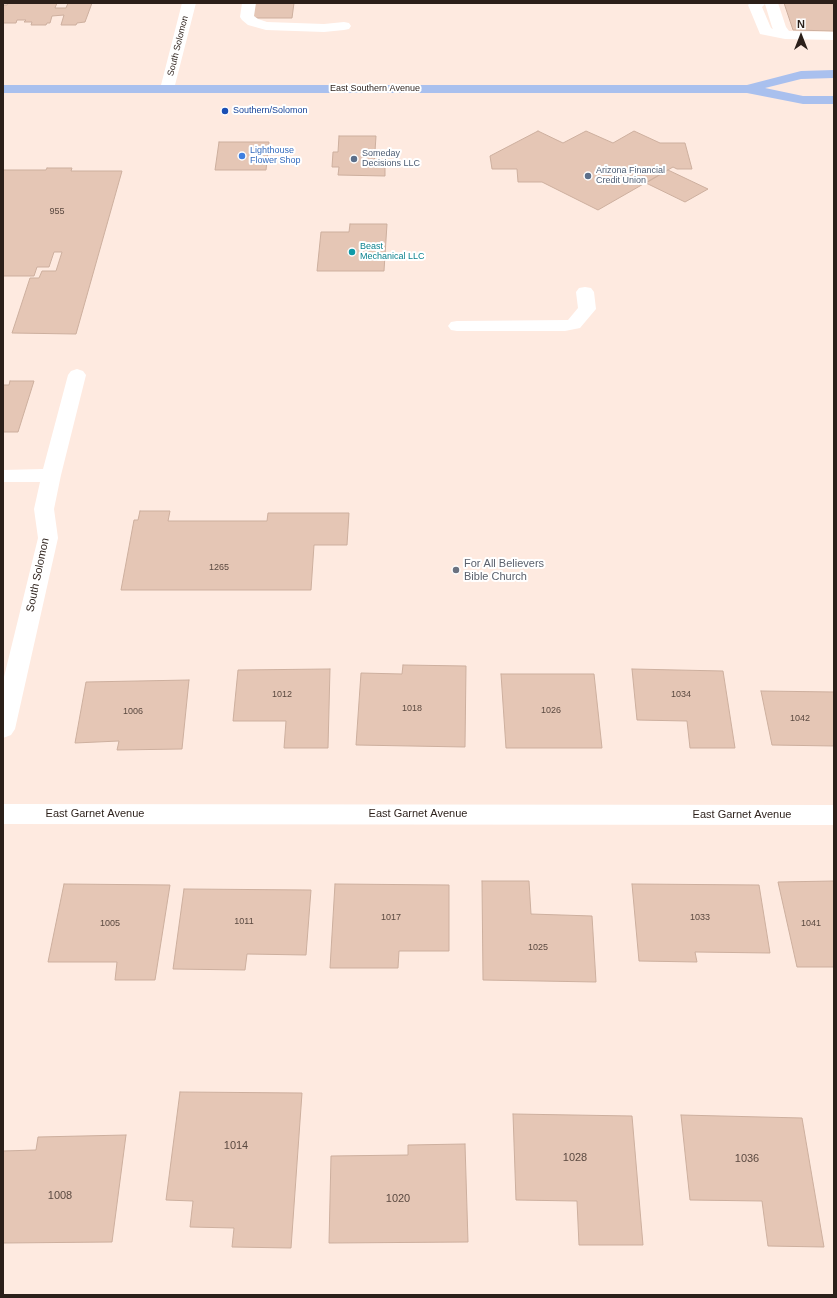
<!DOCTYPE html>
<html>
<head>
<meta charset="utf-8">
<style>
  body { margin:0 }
  #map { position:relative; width:837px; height:1298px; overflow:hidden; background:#feeae0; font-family:Helvetica,sans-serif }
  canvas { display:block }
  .frame { position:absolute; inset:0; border:4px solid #2b1f19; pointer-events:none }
  .north { position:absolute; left:781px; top:16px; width:40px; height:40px; -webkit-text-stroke:3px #fff; paint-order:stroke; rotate:0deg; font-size:11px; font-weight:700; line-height:16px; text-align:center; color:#2b1f19 }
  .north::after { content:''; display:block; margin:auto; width:14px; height:18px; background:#2b1f19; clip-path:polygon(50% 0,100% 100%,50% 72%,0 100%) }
</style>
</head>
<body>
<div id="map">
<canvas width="837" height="1298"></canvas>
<div class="frame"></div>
<div class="north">N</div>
</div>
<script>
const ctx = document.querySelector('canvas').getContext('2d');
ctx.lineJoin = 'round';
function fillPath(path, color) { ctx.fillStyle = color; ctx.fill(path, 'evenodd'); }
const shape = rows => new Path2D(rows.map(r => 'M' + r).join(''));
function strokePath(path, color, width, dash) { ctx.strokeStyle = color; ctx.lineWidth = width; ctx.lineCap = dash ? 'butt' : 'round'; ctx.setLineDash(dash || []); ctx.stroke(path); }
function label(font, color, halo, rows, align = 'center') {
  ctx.font = font + ' Helvetica,sans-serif'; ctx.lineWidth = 4; ctx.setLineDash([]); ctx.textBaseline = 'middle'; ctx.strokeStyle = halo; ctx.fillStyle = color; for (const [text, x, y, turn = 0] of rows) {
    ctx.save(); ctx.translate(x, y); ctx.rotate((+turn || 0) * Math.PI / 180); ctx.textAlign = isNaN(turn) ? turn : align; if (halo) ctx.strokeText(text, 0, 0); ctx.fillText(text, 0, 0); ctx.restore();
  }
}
const building = shape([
  [8,3,57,3,55,8,66,8,68,3,92,3,85,22,77,23,76,25,61,25,64,15,52,16,50,23,47,23,46,25,31,25,32,22,24,22,26,20,17,20,16,23,3,23,3,5,7,5,8,3],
  [253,3,294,3,292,18,251,18,253,3],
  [784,3,834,3,834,31,793,30,784,3],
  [538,131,563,143,586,131,613,143,634,131,660,143,685,143,692,169,677,169,673,167,598,210,542,182,518,182,517,169,492,169,490,156,538,131],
  [339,136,376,136,374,167,385,167,385,176,338,175,339,167,332,167,333,152,338,152,339,136],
  [219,142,269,142,266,170,215,170,219,142],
  [47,168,72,168,71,171,122,171,76,334,12,333,30,278,39,278,42,271,56,271,62,252,54,252,49,267,37,267,34,276,3,276,3,170,46,170,47,168],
  [668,170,708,189,685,202,646,183,668,170],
  [350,224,387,224,384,271,317,271,321,232,349,232,350,224],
  [10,381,34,381,18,432,3,432,3,385,9,385,10,381],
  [140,511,170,511,168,521,267,521,268,513,349,513,347,545,314,545,311,590,121,590,134,520,138,520,140,511],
  [403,665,466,666,465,747,356,745,361,673,402,674,403,665],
  [330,669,328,748,284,748,286,721,233,721,238,670,330,669],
  [632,669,723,671,735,748,690,748,687,721,637,720,632,669],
  [501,674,594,674,602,748,506,748,501,674],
  [189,680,182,749,117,750,119,741,75,743,86,682,189,680],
  [761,691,834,692,834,746,772,745,761,691],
  [482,881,529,881,531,914,592,916,596,982,483,980,482,881],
  [834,881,834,967,797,967,778,882,834,881],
  [64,884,170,885,155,980,115,980,117,962,48,962,64,884],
  [335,884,449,885,449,951,399,951,398,968,330,968,335,884],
  [632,884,759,885,770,953,695,952,697,962,639,961,632,884],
  [184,889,311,890,306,955,247,954,245,970,173,969,184,889],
  [180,1092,302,1093,291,1248,232,1247,234,1228,190,1227,193,1201,166,1200,180,1092],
  [513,1114,632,1116,643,1245,579,1245,577,1201,516,1200,513,1114],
  [681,1115,802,1118,824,1247,768,1246,762,1201,690,1200,681,1115],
  [126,1135,112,1242,3,1243,3,1151,36,1150,38,1137,126,1135],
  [465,1144,468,1242,329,1243,331,1156,408,1155,408,1145,465,1144]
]);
fillPath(building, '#e5c6b5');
strokePath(building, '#cdaf9e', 1);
fillPath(shape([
  [182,3,196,3,174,89,172,92,167,93,162,92,160,89,182,3],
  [242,3,256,3,254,16,258,19,267,22,324,24,344,22,349,23,351,26,349,29,344,30,324,32,266,30,248,25,242,20,240,17,242,3],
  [750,3,778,3,786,27,789,31,834,32,834,40,785,39,760,34,748,5,750,3],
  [765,4,772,27,773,29,771,28,762,7,765,4],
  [585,287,591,288,594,292,596,309,580,328,565,331,457,331,451,330,448,326,451,322,457,321,568,320,578,308,576,292,579,288,585,287],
  [77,369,83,371,86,375,61,475,54,509,58,538,15,729,11,735,3,738,3,681,38,538,34,509,40,482,3,482,3,470,43,469,68,375,71,371,77,369],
  [3,804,834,805,834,825,3,824,3,804]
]), '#fff');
fillPath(shape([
  [834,70,834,78,801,79,765,88,803,96,834,96,834,104,803,104,747,93,3,93,3,85,747,85,801,71,834,70]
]), '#a9c0ee');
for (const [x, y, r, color] of [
  [225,111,4,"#1a4fb4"],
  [242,156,4,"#3f7fe0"],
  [354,159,4,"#5c6f8a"],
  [588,176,4,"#5c6f8a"],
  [352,252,4,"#0f9aa8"],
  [456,570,4,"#6b7280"]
]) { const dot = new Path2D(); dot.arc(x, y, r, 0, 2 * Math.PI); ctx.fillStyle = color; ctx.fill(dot); strokePath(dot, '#fff', 1.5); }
label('9px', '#2b1f19', '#fff', [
  ["South Solomon",178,46,-76],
  ["East Southern Avenue",375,89]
]);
label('9px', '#164399', '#fff', [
  ["Southern/Solomon",233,111]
], 'left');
label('9px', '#366cbe', '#fff', [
  ["Lighthouse",250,151],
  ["Flower Shop",250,161]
], 'left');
label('9px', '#4e5e75', '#fff', [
  ["Someday",362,154],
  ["Decisions LLC",362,164],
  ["Arizona Financial",596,171],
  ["Credit Union",596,181]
], 'left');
label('9px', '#5a4940', null, [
  ["955",57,212],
  ["1265",219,568],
  ["1012",282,695],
  ["1034",681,695],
  ["1018",412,709],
  ["1026",551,711],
  ["1006",133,712],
  ["1042",800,719],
  ["1017",391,918],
  ["1033",700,918],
  ["1011",244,922],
  ["1005",110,924],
  ["1041",811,924],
  ["1025",538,948]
]);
label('9px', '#0d838f', '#fff', [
  ["Beast",360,247],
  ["Mechanical LLC",360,257]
], 'left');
label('11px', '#5b616d', '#fff', [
  ["For All Believers",464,564],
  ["Bible Church",464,577]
], 'left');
label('11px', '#2b1f19', '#fff', [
  ["South Solomon",38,575,-78],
  ["East Garnet Avenue",95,814],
  ["East Garnet Avenue",418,814],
  ["East Garnet Avenue",742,815]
]);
label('11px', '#5a4940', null, [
  ["1014",236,1146],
  ["1028",575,1158],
  ["1036",747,1159],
  ["1008",60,1196],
  ["1020",398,1199]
]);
</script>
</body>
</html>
